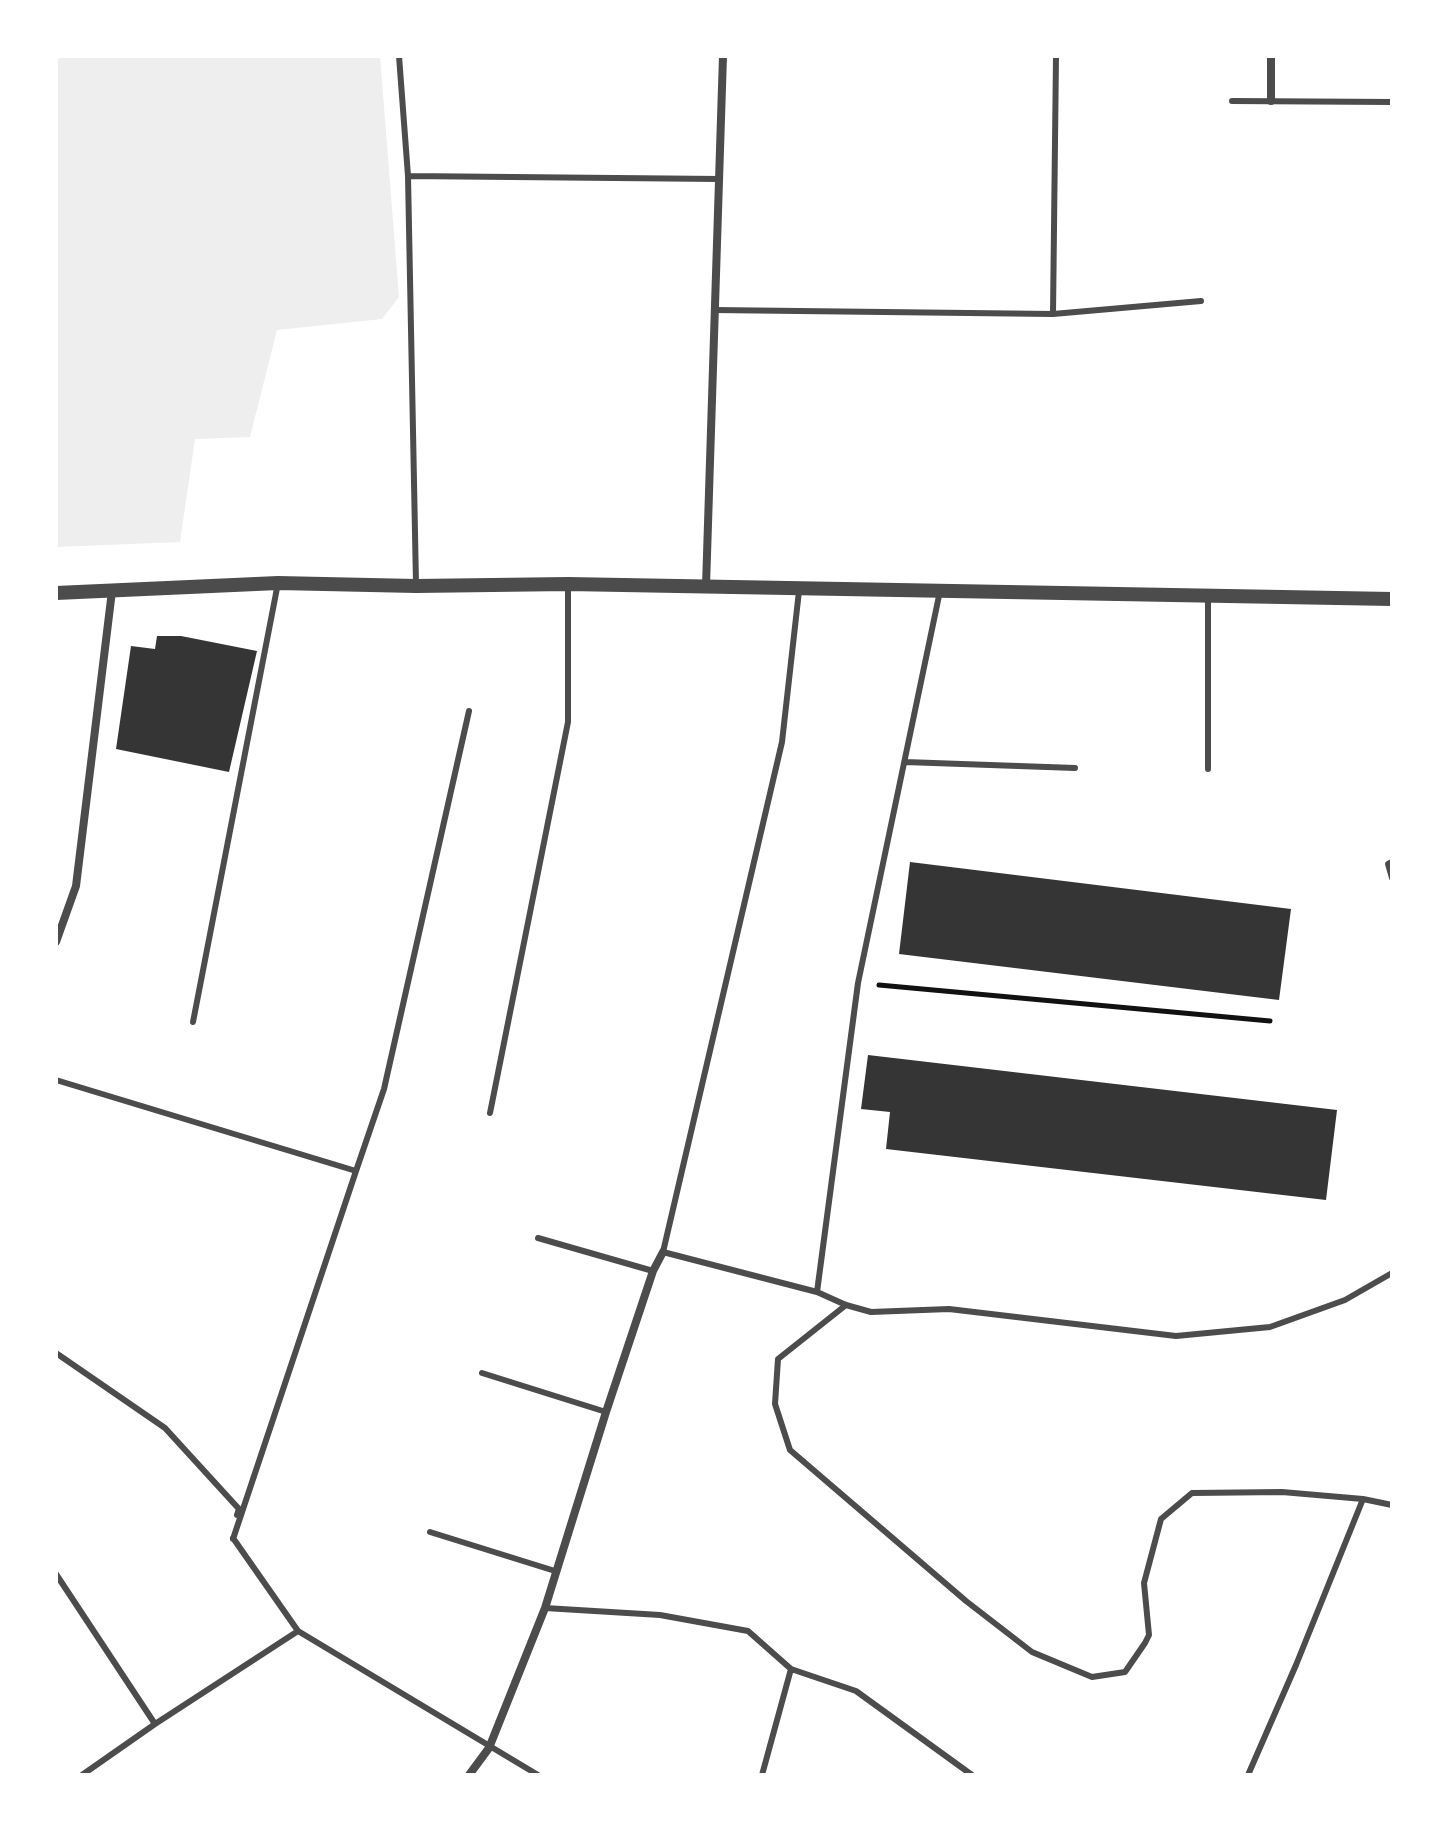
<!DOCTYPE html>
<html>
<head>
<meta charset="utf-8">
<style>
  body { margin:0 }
  #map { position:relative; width:1448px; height:1831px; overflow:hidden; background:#fff; font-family:Montserrat,sans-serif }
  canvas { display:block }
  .frame { position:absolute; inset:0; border:58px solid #fff; pointer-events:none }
</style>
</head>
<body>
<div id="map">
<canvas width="1448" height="1831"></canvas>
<div class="frame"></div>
</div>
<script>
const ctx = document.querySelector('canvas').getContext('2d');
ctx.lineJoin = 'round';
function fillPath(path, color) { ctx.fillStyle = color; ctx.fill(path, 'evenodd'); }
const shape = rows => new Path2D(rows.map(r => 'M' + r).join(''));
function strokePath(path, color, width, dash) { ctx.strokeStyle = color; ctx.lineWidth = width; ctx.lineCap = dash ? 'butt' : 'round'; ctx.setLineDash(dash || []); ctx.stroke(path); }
fillPath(shape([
  [56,56,380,56,399,297,382,319,277,330,250,437,195,439,180,542,56,547]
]), '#eee');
fillPath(shape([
  [157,636,181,636,257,651,229,772,116,749,131,646,155,649],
  [910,862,1291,909,1279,1000,899,954],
  [868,1055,1337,1110,1326,1200,886,1149,890,1112,861,1109]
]), '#353535');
strokePath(shape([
  [879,985,1270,1021]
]), '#111', 5);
strokePath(shape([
  [399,56,408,176,416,584],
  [1232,101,1392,102],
  [408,176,719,179],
  [714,310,1053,314,1201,301],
  [1053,314,1056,56],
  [799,591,782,742,663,1252,817,1292,846,1305,871,1312,949,1309,1176,1336,1270,1327,1345,1300,1392,1273],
  [905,762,1075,768],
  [1208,769,1208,595],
  [1392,862,1388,864,1392,878],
  [193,1022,278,583],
  [56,1080,356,1171,233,1539],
  [490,1113,568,722,568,584],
  [356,1171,384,1089,469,711],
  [538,1238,653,1271],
  [817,1292,858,983,940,591],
  [846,1305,778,1359,775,1404,790,1450,966,1601,1032,1652,1092,1677,1125,1672,1145,1643,1149,1635,1144,1583,1161,1519,1192,1493,1282,1492,1363,1499,1392,1505],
  [56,1353,165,1428,239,1509,237,1515],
  [482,1373,606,1412],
  [430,1532,555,1571],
  [233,1538,298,1631,538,1775],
  [56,1574,155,1724],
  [545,1608,660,1615,748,1631,791,1669,856,1691,972,1775],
  [82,1775,155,1724,298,1631],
  [762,1775,791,1669],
  [1248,1775,1296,1665,1363,1499]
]), '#4c4c4c', 6);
strokePath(shape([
  [1271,56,1271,101],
  [706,586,723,56],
  [56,942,76,886,112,591],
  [469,1775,489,1748,545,1608,606,1412,653,1271,663,1252]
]), '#4c4c4c', 8);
strokePath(shape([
  [56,593,278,583,416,586,568,584,1392,599]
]), '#4c4c4c', 14);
</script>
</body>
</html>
